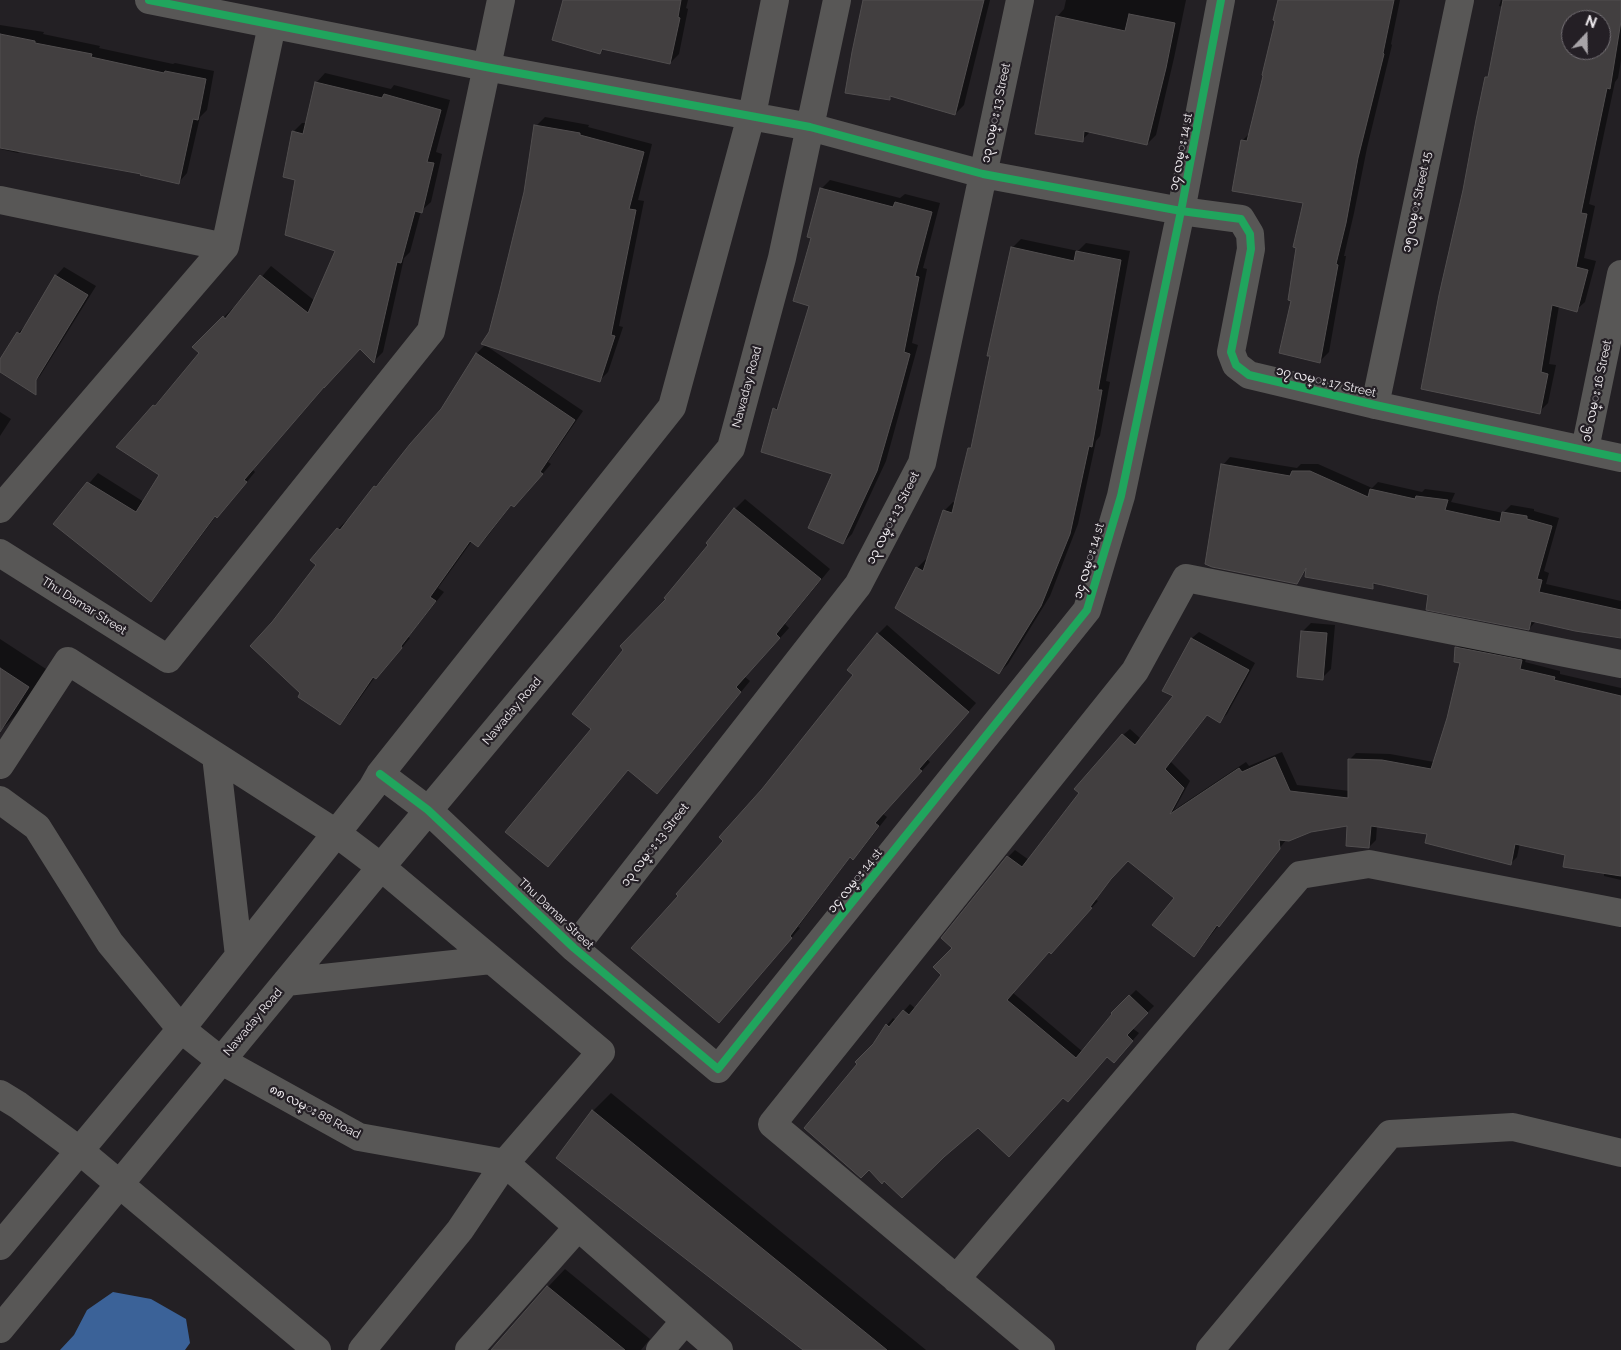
<!DOCTYPE html>
<html>
<head>
<meta charset="utf-8">
<style>
  body { margin:0 }
  #map { position:relative; width:1621px; height:1350px; overflow:hidden; background:#232024; font-family:Raleway,sans-serif }
  canvas { display:block }
  .north { position:absolute; left:1561px; top:10px; width:50px; height:50px; box-sizing:border-box; background:#241f25; border:1px solid #757176; border-radius:50%; rotate:21deg; font-size:14px; font-weight:700; line-height:20px; text-align:center; color:#efebef }
  .north::after { content:''; display:block; margin:auto; width:18px; height:22px; background:#a8a4a8; clip-path:polygon(50% 0,100% 100%,50% 72%,0 100%) }
</style>
</head>
<body>
<div id="map">
<canvas width="1621" height="1350"></canvas>
<div class="north">N</div>
</div>
<script>
const ctx = document.querySelector('canvas').getContext('2d');
ctx.lineJoin = 'round';
function fillPath(path, color) { ctx.fillStyle = color; ctx.fill(path, 'evenodd'); }
const shape = rows => new Path2D(rows.map(r => 'M' + r).join(''));
function strokePath(path, color, width, dash) { ctx.strokeStyle = color; ctx.lineWidth = width; ctx.lineCap = dash ? 'butt' : 'round'; ctx.setLineDash(dash || []); ctx.stroke(path); }
function label(font, color, halo, rows, align = 'center') {
  ctx.font = font + ' Raleway,"Noto Sans Myanmar",sans-serif'; ctx.lineWidth = 4.5; ctx.setLineDash([]); ctx.textBaseline = 'middle'; ctx.strokeStyle = halo; ctx.fillStyle = color; for (const [text, x, y, turn = 0] of rows) {
    ctx.save(); ctx.translate(x, y); ctx.rotate((+turn || 0) * Math.PI / 180); ctx.textAlign = isNaN(turn) ? turn : align; if (halo) ctx.strokeText(text, 0, 0); ctx.fillText(text, 0, 0); ctx.restore();
  }
}
fillPath(shape([
  [113,1292,151,1299,186,1319,190,1343,185,1350,60,1350,74,1335,87,1310]
]), '#3b6298');
fillPath(shape([
  [565,0,688,0,686,8,688,9,679,54,670,63,605,48,600,53],
  [864,0,990,0,964,105,955,114,892,96,889,98],
  [1066,0,1186,0,1174,58,1156,135,1147,144,1091,131,1082,140,1057,17,1064,9],
  [1279,0,1400,0,1391,44,1392,45,1367,148,1354,213,1344,256,1346,256,1329,352,1320,361,1292,300,1305,202,1242,141,1250,133,1277,20],
  [1501,0,1621,0,1621,60,1618,78,1615,82,1589,204,1595,206,1584,258,1596,261,1585,302,1576,310,1559,306,1549,364,1556,365,1548,403,1539,412,1464,190,1487,77,1490,74,1503,7,1499,6],
  [1571,20,1601,20,1601,50,1571,50],
  [0,25,44,32,43,34,100,46,99,48,173,64,175,63,214,71,207,110,200,117,187,173,179,182,142,173,21,150,18,153,0,149],
  [325,73,391,89,394,85,450,100,436,152,442,154,431,202,421,211,410,252,404,258,383,352,374,361,360,348,324,386,253,470,255,472,226,507,216,516,160,591,151,600,54,524,98,473,144,502,161,475,118,447,201,353,194,347,233,308,234,309,271,266,315,301,336,251,297,179,293,132,302,123,306,123,316,83],
  [545,117,589,125,588,127,652,144,638,200,644,201,619,326,623,327,608,372,599,381,490,332,525,192,536,126],
  [830,180,900,198,905,194,940,203,923,268,927,269,912,343,918,345,886,461,852,534,843,543,834,474,775,409,780,404,811,305,812,237,821,189],
  [1021,239,1078,251,1086,243,1130,251,1106,381,1110,382,1100,436,1096,441,1078,524,1050,596,1008,664,999,673,917,568,926,559,928,560,944,511,953,502,956,503,969,448,974,444,1012,248],
  [64,267,96,286,40,376,31,385,0,370,0,361,18,333,27,324,56,276],
  [485,345,583,411,548,462,551,464,523,497,512,504,487,537,478,546,472,541,438,588,444,592,408,637,410,638,385,668,375,677,348,715,340,723,302,693,273,623,318,565,338,529,347,520,348,522,375,487,442,410,476,354],
  [0,412,11,419,0,436],
  [1230,457,1297,468,1301,464,1318,464,1372,488,1378,482,1422,492,1425,489,1455,493,1451,502,1503,513,1511,505,1534,509,1534,511,1559,518,1544,571,1549,573,1546,584,1621,601,1621,637,1536,621,1529,629,1430,594,1377,582,1372,587,1307,569,1296,583,1223,465],
  [745,499,830,569,785,624,789,628,745,677,750,681,667,782,657,792,628,770,558,855,592,729,668,599,710,545,735,509],
  [1311,623,1335,625,1331,669,1322,678,1302,632],
  [887,625,976,703,927,759,930,762,883,814,887,817,862,849,853,858,851,856,798,927,800,928,728,1012,680,896,725,841,763,790,855,675,878,634],
  [1199,632,1255,663,1227,714,1220,721,1207,714,1170,761,1190,781,1174,810,1246,762,1249,766,1282,752,1297,785,1350,791,1349,760,1356,753,1390,754,1434,762,1448,718,1461,661,1457,648,1463,641,1528,654,1525,662,1560,671,1560,674,1621,688,1621,880,1604,876,1604,872,1567,854,1520,843,1517,857,1510,864,1429,833,1377,825,1376,840,1369,847,1348,825,1311,830,1286,840,1200,949,1176,897,1128,860,1117,871,1095,899,1098,901,1057,945,1049,951,1012,992,1083,1052,1113,1013,1136,990,1154,1006,1132,1028,1139,1033,1121,1054,1108,1056,1064,1097,874,1044,887,1025,893,1018,896,1020,910,1004,916,1009,943,974,954,948,943,938,1008,857,1015,850,1029,860,1123,735,1130,729,1141,739,1175,696,1164,690,1192,638],
  [0,639,46,669,17,714,0,731],
  [611,1093,926,1350,805,1350,558,1158,593,1111],
  [565,1269,650,1339,641,1350,494,1350,548,1287]
]), '#0007');
const building = shape([
  [563,0,681,0,678,17,680,18,670,64,602,49,600,54,552,40,563,0],
  [863,0,984,0,955,115,890,96,890,100,845,93,852,52,863,0],
  [1278,0,1394,0,1383,53,1384,54,1358,158,1346,223,1336,264,1338,265,1320,363,1279,353,1291,301,1288,300,1296,248,1293,247,1303,203,1232,191,1241,140,1247,141,1263,76,1262,75,1275,21,1273,20,1278,0],
  [1503,0,1621,0,1621,21,1610,89,1607,88,1581,213,1587,214,1576,267,1588,270,1577,312,1552,305,1541,372,1548,374,1540,414,1421,389,1439,295,1463,190,1476,120,1485,77,1488,77,1503,0],
  [1571,20,1601,20,1601,50,1571,50,1571,20],
  [1129,14,1175,23,1166,68,1147,145,1084,131,1083,142,1035,134,1056,16,1125,31,1129,14],
  [0,34,35,41,35,43,92,54,91,57,164,73,165,71,206,79,198,120,193,119,179,184,140,175,141,174,0,148,0,34],
  [315,82,382,98,384,94,441,110,427,162,434,163,422,213,415,211,401,263,397,262,374,363,360,349,324,388,324,387,244,480,247,482,217,518,215,516,151,602,53,524,87,482,136,512,159,475,116,447,153,405,155,406,199,353,192,347,223,316,225,319,260,275,308,313,335,251,285,235,295,180,283,177,292,131,303,134,315,82],
  [534,125,580,133,580,135,644,152,629,209,636,210,611,335,615,336,600,382,481,344,489,332,500,290,524,192,534,125],
  [820,188,893,207,895,202,932,212,915,276,919,277,904,352,910,354,897,402,877,471,843,544,808,528,832,474,761,452,773,408,777,410,809,306,793,301,811,238,807,237,820,188],
  [1011,247,1074,261,1076,251,1121,260,1098,390,1102,390,1092,447,1089,446,1070,534,1041,606,999,674,895,608,916,567,923,571,943,510,952,513,968,448,971,448,990,356,987,356,1011,247],
  [55,275,88,295,36,380,36,395,0,372,0,359,17,332,20,334,55,275],
  [476,353,575,420,540,472,543,474,514,507,511,505,478,547,470,541,430,597,436,601,401,646,402,648,376,679,373,677,340,725,298,697,300,693,250,646,272,622,316,565,310,560,337,528,340,530,374,486,376,487,410,444,441,409,476,353],
  [1221,464,1290,476,1292,471,1310,471,1368,497,1370,489,1415,499,1416,496,1448,500,1445,510,1500,522,1502,512,1527,516,1527,519,1552,526,1537,579,1542,580,1539,592,1621,610,1621,638,1575,631,1531,621,1529,630,1426,610,1428,595,1373,583,1373,589,1305,577,1306,568,1297,584,1212,567,1205,564,1221,464],
  [734,508,821,579,776,634,780,638,736,687,741,692,657,794,628,770,548,867,505,832,591,729,572,714,623,650,620,646,666,599,664,598,708,545,706,543,734,508],
  [1301,631,1327,633,1323,680,1297,677,1301,631],
  [877,633,969,712,919,769,922,771,875,823,879,826,853,860,850,857,790,936,792,938,719,1023,631,948,678,896,676,894,723,841,719,837,762,789,853,675,847,670,877,633],
  [1191,638,1249,670,1220,723,1207,715,1165,769,1184,788,1170,814,1239,768,1242,772,1275,757,1290,791,1348,798,1348,759,1382,760,1431,769,1447,718,1460,663,1454,662,1455,647,1522,660,1520,669,1555,677,1554,680,1621,696,1621,876,1563,867,1565,855,1515,844,1511,865,1425,843,1427,834,1371,826,1369,848,1346,846,1347,826,1311,832,1289,841,1279,840,1280,849,1219,927,1217,925,1194,957,1152,925,1174,898,1128,861,1111,879,1090,907,1092,908,1051,954,1049,952,1007,1000,1076,1058,1112,1014,1111,1013,1129,995,1148,1013,1127,1035,1133,1041,1114,1063,1107,1057,1068,1102,1063,1098,1009,1157,978,1128,944,1157,902,1198,884,1181,882,1184,869,1170,861,1178,804,1128,857,1064,855,1062,873,1044,886,1024,889,1027,903,1010,909,1015,941,975,933,967,952,948,941,938,1007,856,1022,867,1079,793,1074,789,1122,734,1135,745,1173,696,1162,691,1191,638],
  [0,668,29,687,0,732,0,668],
  [592,1110,887,1350,803,1350,556,1158,592,1110],
  [547,1286,625,1350,491,1350,547,1286]
]);
fillPath(building, '#423f40');
strokePath(building, '#514e4f', 1);
strokePath(shape([
  [149,0,486,67,810,127,983,174,1181,211,1241,219,1250,234,1251,249,1231,352,1236,365,1249,375,1375,405,1621,458],
  [0,200,225,247],
  [1375,405,1460,0],
  [1585,449,1621,274],
  [0,509,225,247,272,25],
  [0,553,168,659,431,331,501,0],
  [216,756,239,956],
  [0,765,68,661,336,833,381,867,601,1052,505,1163,460,1230,362,1350],
  [380,774,428,810,574,948,718,1069,1087,610,1121,496,1181,211,1221,0],
  [0,800,37,827,110,943,181,1029,220,1060,359,1137,505,1163,719,1350],
  [574,948,858,585,922,463,1020,0],
  [286,982,491,960],
  [0,1094,18,1105,80,1151,317,1350],
  [0,1246,181,1029,372,788,380,774,672,407,754,105,775,0],
  [956,1279,1300,875,1369,864,1621,913],
  [0,1329,381,867,731,448,782,258,837,0],
  [469,1350,578,1227],
  [660,1350,684,1322],
  [1041,1350,772,1124,1135,671,1186,578,1621,664],
  [1210,1350,1390,1134,1513,1127,1621,1153]
]), '#585756', 28);
strokePath(shape([
  [149,0,486,67,810,127,983,174,1181,211,1241,219,1250,234,1251,249,1231,352,1236,365,1249,375,1375,405,1621,458],
  [380,774,428,810,574,948,718,1069,1087,610,1121,496,1181,211,1221,0]
]), '#20a55d', 8);
label('12px', '#efebef', '#241f25', [
  ["၁၃ လမ္း 13 Street",996,113,-78],
  ["၁၄ လမ္း 14 st",1181,152,-79],
  ["၁၅ လမ္း Street 15",1417,202,-78],
  ["၁၇ လမ္း 17 Street",1326,382,13],
  ["Nawaday Road",747,387,-75],
  ["၁၆ လမ္း 16 Street",1597,391,-78],
  ["၁၃ လမ္း 13 Street",893,518,-63],
  ["၁၄ လမ္း 14 st",1089,561,-73],
  ["Thu Damar Street",84,606,32],
  ["Nawaday Road",512,711,-50],
  ["၁၃ လမ္း 13 Street",655,845,-52],
  ["၁၄ လမ္း 14 st",855,881,-51],
  ["Thu Damar Street",556,914,43],
  ["Nawaday Road",253,1022,-50],
  ["၈၈ လမ္း 88 Road",315,1112,28]
]);
</script>
</body>
</html>
